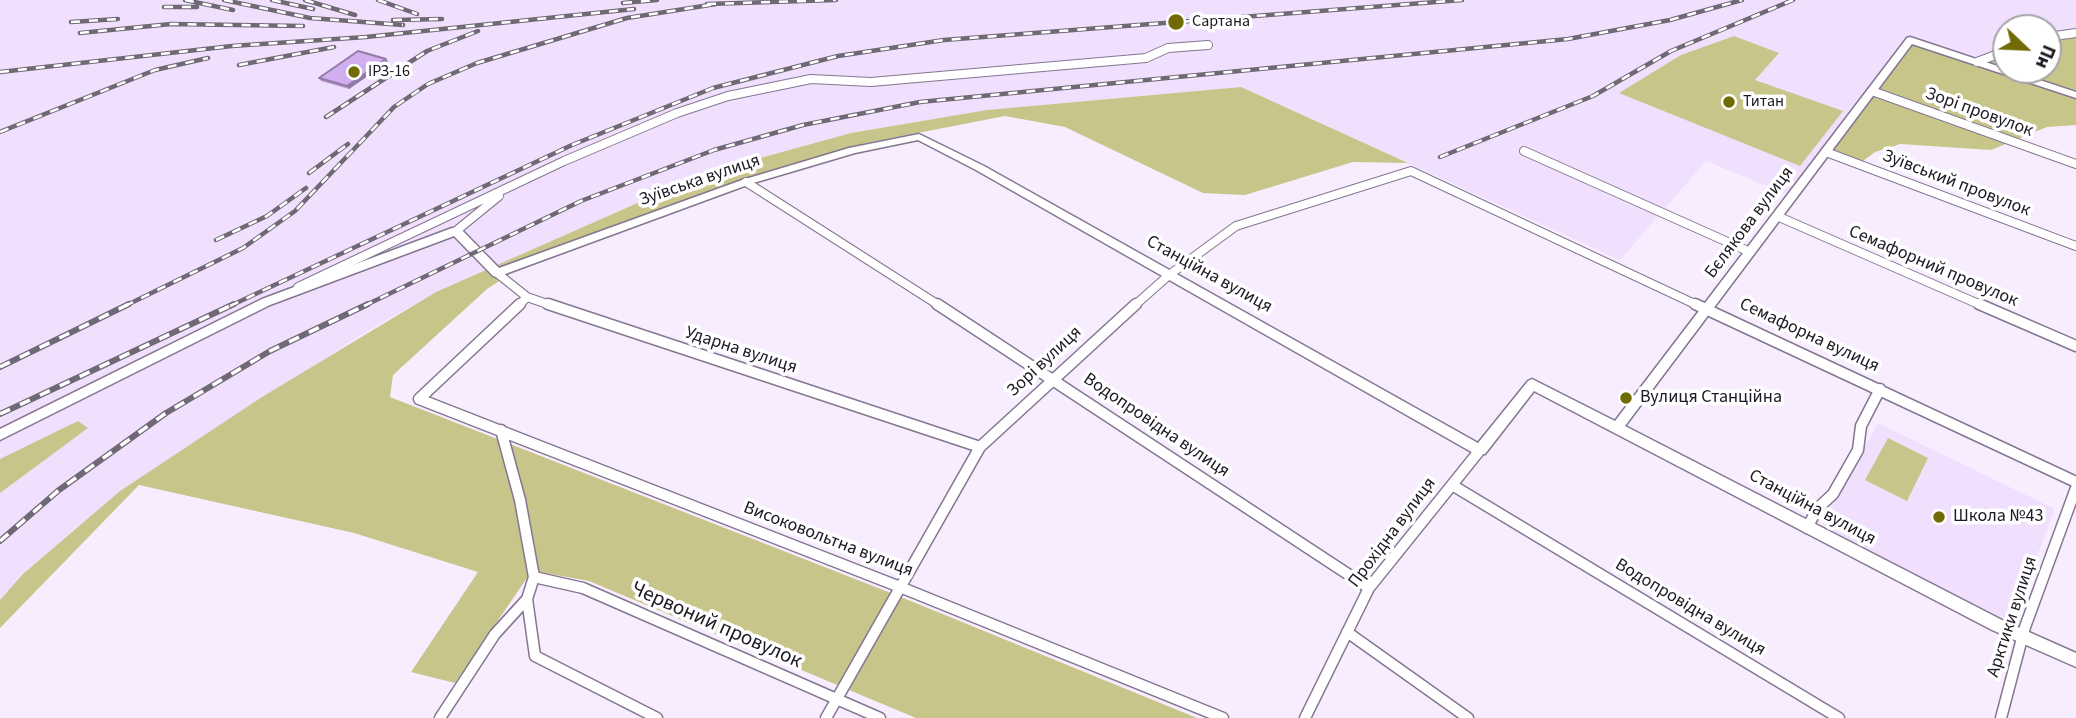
<!DOCTYPE html>
<html>
<head>
<meta charset="utf-8">
<style>
  body { margin:0 }
  #map { position:relative; width:2076px; height:718px; overflow:hidden; background:#f7edff; font-family:"Source Sans 3",sans-serif }
  canvas { display:block }
  .north { position:absolute; left:1992px; top:14px; width:70px; height:70px; box-sizing:border-box; background:#fff; border:2px solid #a5a3a7; border-radius:50%; rotate:113deg; font-size:19px; font-weight:700; line-height:28px; text-align:center; color:#1d1822 }
  .north::after { content:''; display:block; margin:auto; width:24px; height:32px; background:#716b06; clip-path:polygon(50% 0,100% 100%,50% 72%,0 100%) }
</style>
</head>
<body>
<div id="map">
<canvas width="2076" height="718"></canvas>
<div class="north">Пн</div>
</div>
<script>
const ctx = document.querySelector('canvas').getContext('2d');
ctx.lineJoin = 'round';
function fillPath(path, color) { ctx.fillStyle = color; ctx.fill(path, 'evenodd'); }
const shape = rows => new Path2D(rows.map(r => 'M' + r).join(''));
function strokePath(path, color, width, dash) { ctx.strokeStyle = color; ctx.lineWidth = width; ctx.lineCap = dash ? 'butt' : 'round'; ctx.setLineDash(dash || []); ctx.stroke(path); }
function label(font, color, halo, rows, align = 'center') {
  ctx.font = font + ' "Source Sans 3",sans-serif'; ctx.lineWidth = 7; ctx.setLineDash([]); ctx.textBaseline = 'middle'; ctx.strokeStyle = halo; ctx.fillStyle = color; for (const [text, x, y, turn = 0] of rows) {
    ctx.save(); ctx.translate(x, y); ctx.rotate((+turn || 0) * Math.PI / 180); ctx.textAlign = isNaN(turn) ? turn : align; if (halo) ctx.strokeText(text, 0, 0); ctx.fillText(text, 0, 0); ctx.restore();
  }
}
fillPath(shape([
  [0,0,2076,0,2076,31,2048,34,2048,28,2006,28,2006,47,1974,59,1908,38,1788,195,1706,161,1620,260,1241,87,987,110,851,133,753,160,642,201,436,292,369,330,120,491,23,574,0,600],
  [1878,423,2055,509,2010,626,1822,525]
]), '#f0e0fd');
fillPath(shape([
  [2076,31,2076,125,2047,127,1991,150,1900,144,1875,152,1863,161,1825,147,1908,38,1974,59,2006,47,2006,70,2048,70,2048,34],
  [1734,36,1779,53,1755,80,1843,111,1800,166,1619,93,1681,55],
  [1241,87,1408,163,1353,162,1245,195,1203,193,1065,127,1005,116,866,143,743,179,543,252,487,289,393,375,390,397,896,595,1197,718,916,718,589,581,540,572,527,578,455,683,411,672,478,572,354,533,139,485,0,628,0,600,23,574,120,491,262,397,436,292,642,201,753,160,851,133,987,110],
  [78,421,88,428,0,493,0,459],
  [1888,438,1928,458,1907,501,1865,480]
]), '#c8c58a');
const minorFar1 = shape([
  [2048,37,2076,33],
  [1977,62,2006,51],
  [1872,91,2076,164],
  [1524,151,1750,252],
  [1826,152,2076,246],
  [746,182,940,306],
  [1777,216,1983,306],
  [456,231,499,196],
  [497,273,527,297,553,306],
  [298,287,564,161,677,113,728,96,811,79,871,82,1146,58,1168,48,1208,45],
  [518,306,527,297],
  [1134,306,1169,275,1236,226,1411,171,1699,306]
]);
const minor = shape([
  [520,304,419,399,900,587,1223,718],
  [548,304,980,447],
  [937,304,1369,588],
  [1695,304,2076,482],
  [1979,304,2076,346],
  [501,430,520,500,534,577],
  [1452,485,1839,718],
  [1807,528,1817,509,1833,494,1858,450,1861,426,1880,389],
  [534,577,583,588,880,718],
  [534,577,527,599,535,656,657,718],
  [1347,632,1468,718],
  [440,718,495,634,527,599],
  [826,718,980,447,1136,304],
  [1305,718,1369,588,1480,450],
  [2001,718,2025,627,2076,488]
]);
const tertiary = shape([
  [1910,37,2076,92,2076,98,1912,44,1625,426,2002,620,2076,653,2076,667,1992,630,1534,391,1485,454,1475,454,976,170,918,140,855,153,750,184,497,277,493,276,454,236,270,305,0,440,0,429,262,299,452,228,460,228,499,268,742,180,849,148,919,134,984,166,1478,443,1528,381,1532,379,1615,421,1907,38,1910,37]
]);
strokePath(minorFar1, '#847690', 10);
strokePath(minor, '#847690', 13);
strokePath(tertiary, '#847690', 3);
strokePath(minorFar1, '#fff', 8);
strokePath(minor, '#fff', 10);
fillPath(tertiary, '#fff');
const railFar1 = shape([
  [185,0,233,10],
  [224,0,310,18,403,25],
  [272,0,313,9],
  [305,0,355,15],
  [378,0,417,14],
  [623,3,657,0],
  [707,4,836,0],
  [164,7,197,7],
  [393,20,442,19],
  [71,22,118,19],
  [80,33,171,24,303,26],
  [239,65,334,47],
  [0,72,232,46,366,37,634,9],
  [326,117,427,51,478,31],
  [0,132,155,70,208,58],
  [1440,157,1593,96,1671,51,1793,0],
  [309,173,348,144],
  [216,240,267,216,306,188],
  [125,306,243,248,295,211,394,107,428,84,477,63,627,18,716,4],
  [230,306,572,145,713,88,838,56,944,40,1462,0],
  [364,306,581,201,714,150,803,125,920,102,1568,39,1670,20,1742,0]
]);
const rail = shape([
  [0,367,129,304],
  [0,414,234,304],
  [0,541,59,490,166,413,270,351,368,304]
]);
strokePath(railFar1, '#6f6875', 4.5);
strokePath(rail, '#6f6875', 6);
strokePath(railFar1, '#fff', 2.5, [9]);
strokePath(rail, '#fff', 3.5, [11]);
fillPath(shape([
  [386,59,388,62,349,89,321,81,319,78]
]), '#b496cd');
fillPath(shape([
  [386,59,388,62,349,89,347,86]
]), '#927aa7');
const building = shape([
  [358,51,386,59,347,86,319,78,358,51]
]);
fillPath(building, '#d1aeee');
strokePath(building, '#927aa7', 2);
for (const [x, y, r, color] of [
  [1176,22,9,"#716b06"],
  [354,72,7,"#716b06"],
  [1729,102,7,"#716b06"],
  [1626,398,7,"#716b06"],
  [1939,517,7,"#716b06"]
]) { const dot = new Path2D(); dot.arc(x, y, r, 0, 2 * Math.PI); ctx.fillStyle = color; ctx.fill(dot); strokePath(dot, '#fff', 2.5); }
label('16px', '#1d1822', '#fff', [
  ["Сартана",1192,22],
  ["ІРЗ-16",368,72],
  ["Титан",1743,102]
], 'left');
label('18px', '#1d1822', '#fff', [
  ["Зорі провулок",1979,113,20],
  ["Зуївська вулиця",700,181,-19],
  ["Зуївський провулок",1956,184,21],
  ["Бєлякова вулиця",1750,223,-53],
  ["Семафорний провулок",1933,267,23],
  ["Станційна вулиця",1209,275,29],
  ["Семафорна вулиця",1809,336,25],
  ["Ударна вулиця",741,351,18],
  ["Зорі вулиця",1045,362,-43],
  ["Водопровідна вулиця",1156,426,34],
  ["Станційна вулиця",1812,508,28],
  ["Прохідна вулиця",1393,533,-53],
  ["Високовольтна вулиця",828,540,21],
  ["Водопровідна вулиця",1690,608,31],
  ["Арктики вулиця",2013,617,-72]
]);
label('18px', '#1d1822', '#fff', [
  ["Вулиця Станційна",1640,398],
  ["Школа №43",1953,517]
], 'left');
label('21px', '#1d1822', '#fff', [
  ["Червоний провулок",716,626,24]
]);
</script>
</body>
</html>
